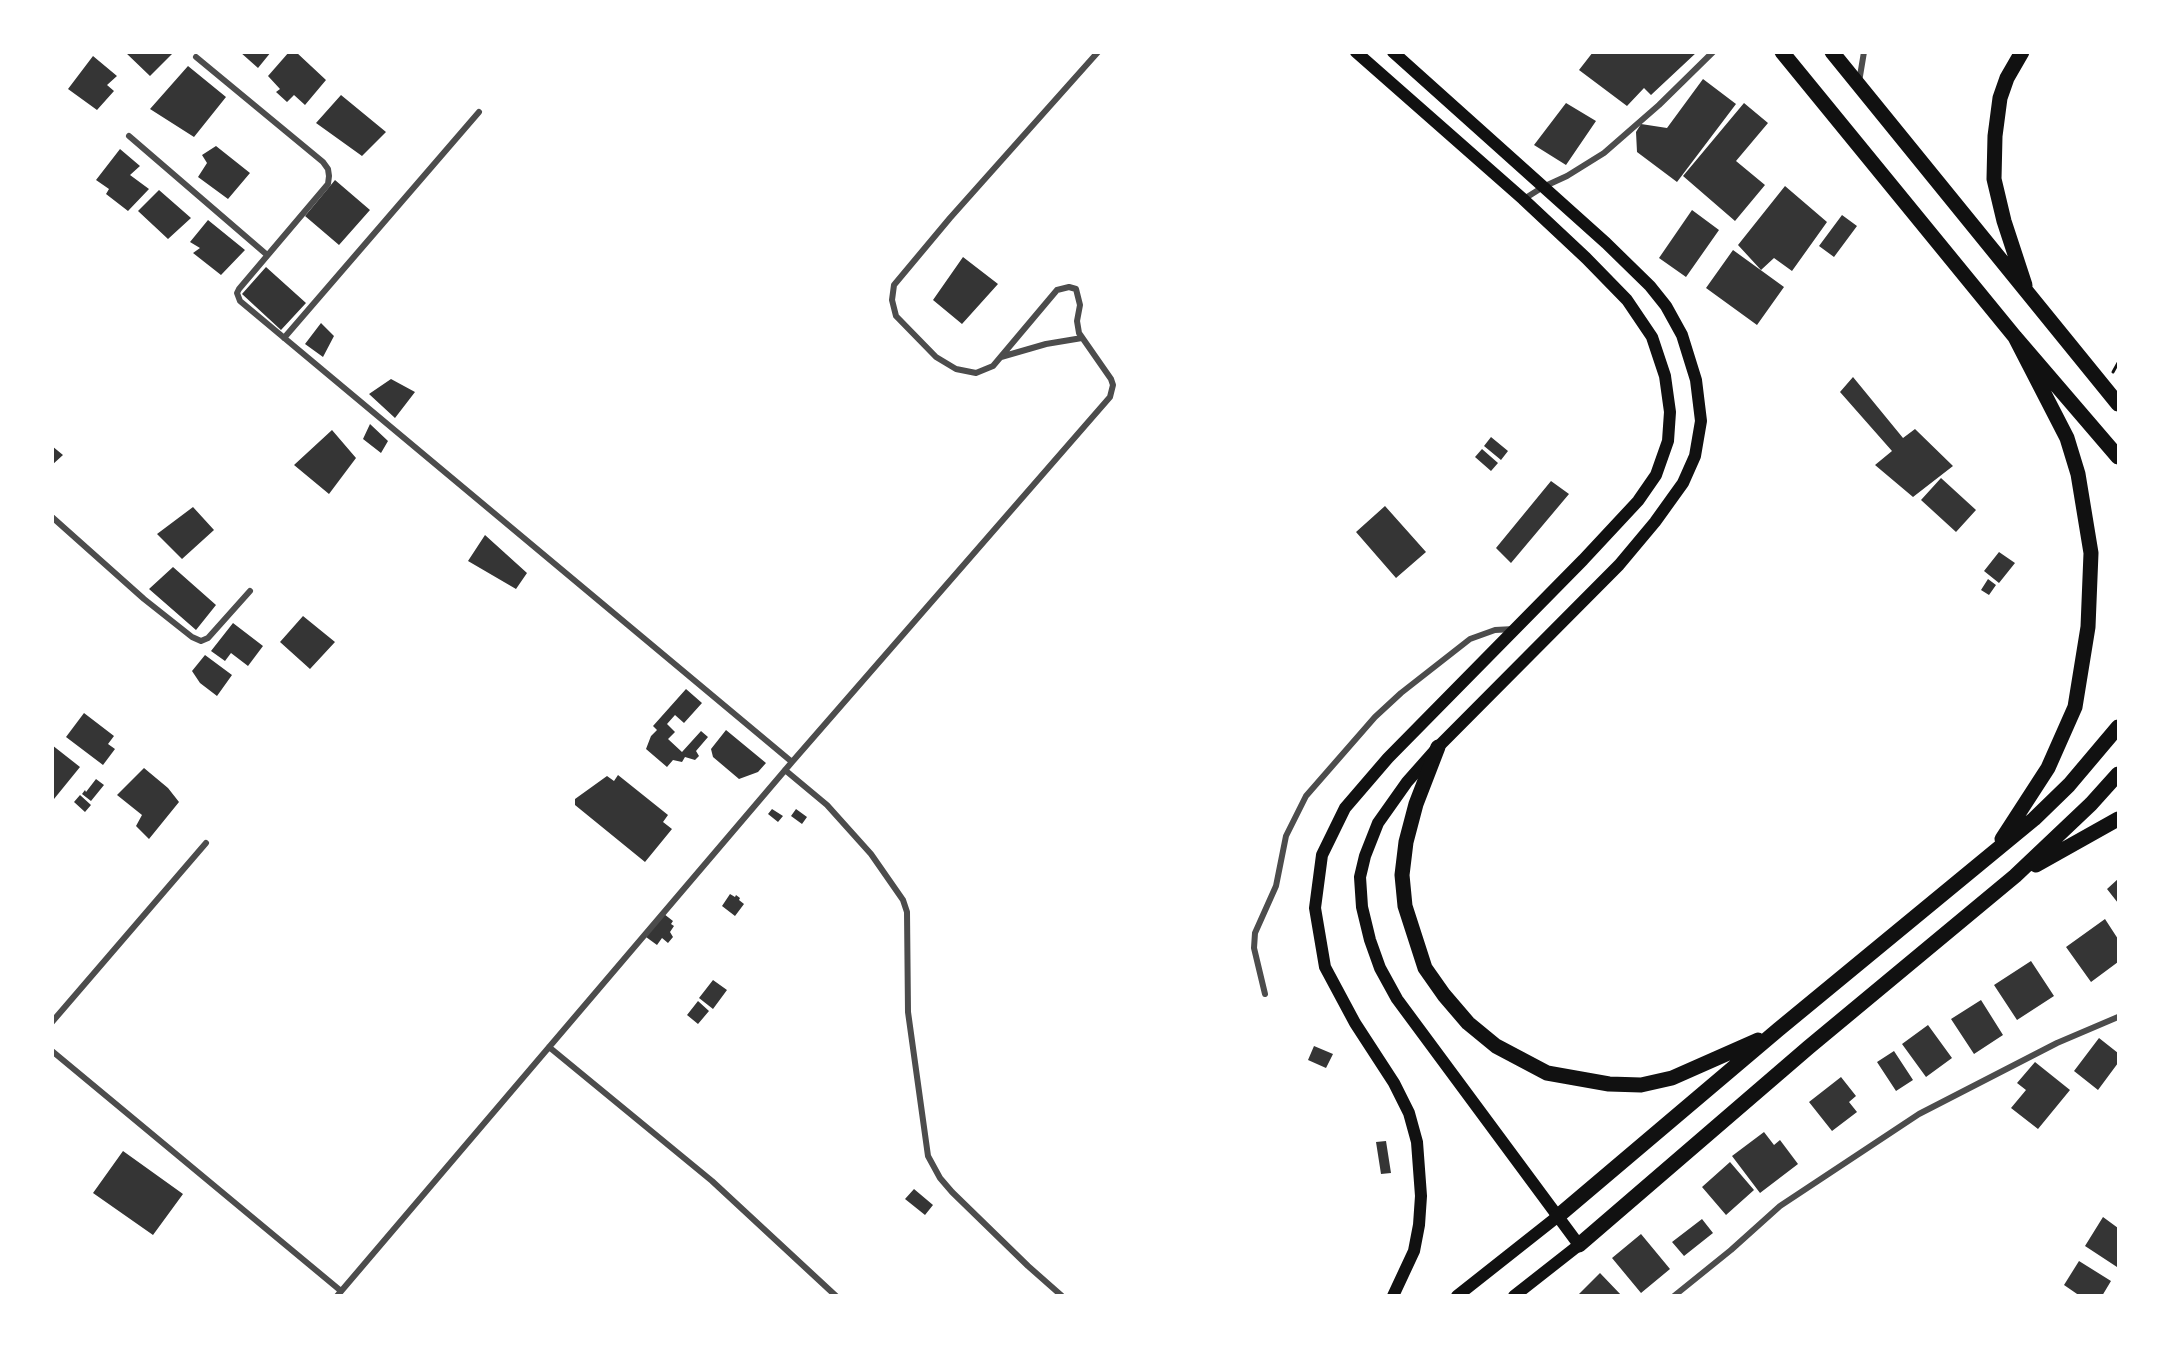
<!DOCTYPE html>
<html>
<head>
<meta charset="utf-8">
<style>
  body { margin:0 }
  #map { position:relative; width:2171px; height:1348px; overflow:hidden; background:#fff; font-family:Quicksand,sans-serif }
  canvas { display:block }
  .frame { position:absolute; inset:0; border:54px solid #fff; pointer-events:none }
</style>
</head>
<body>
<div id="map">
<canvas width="2171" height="1348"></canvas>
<div class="frame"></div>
</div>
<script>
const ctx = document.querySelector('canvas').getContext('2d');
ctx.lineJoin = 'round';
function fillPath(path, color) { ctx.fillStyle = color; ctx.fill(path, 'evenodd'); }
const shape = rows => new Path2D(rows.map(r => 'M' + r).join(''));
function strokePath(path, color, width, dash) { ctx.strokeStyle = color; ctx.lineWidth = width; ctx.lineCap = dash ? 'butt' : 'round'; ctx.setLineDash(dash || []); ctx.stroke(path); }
fillPath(shape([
  [125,52,174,52,150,76],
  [240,52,271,52,258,68],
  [289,52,296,52,326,80,305,105,294,95,287,102,276,92,280,89,268,76],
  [1593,52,1697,52,1651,95,1644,88,1627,106,1579,70],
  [93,56,117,76,107,85,114,91,97,110,68,89],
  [188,66,226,97,194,137,150,109],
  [1703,79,1736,104,1677,182,1637,152,1636,132,1641,124,1667,128],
  [341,95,386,132,362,156,316,123],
  [1566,103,1596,121,1566,165,1534,145],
  [1744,103,1768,123,1736,161,1765,185,1735,221,1683,176],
  [216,146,250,173,228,199,198,177,207,163,202,155],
  [120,149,140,166,130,175,149,189,128,211,106,194,109,189,96,180],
  [335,180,370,210,339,245,305,216],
  [1785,186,1827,222,1792,271,1774,258,1761,270,1738,245],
  [159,190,191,218,168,239,138,211],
  [1692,210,1719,230,1686,277,1659,258],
  [1842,215,1857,226,1834,257,1819,246],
  [208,220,245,250,221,275,193,253,200,248,190,242],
  [1733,250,1784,287,1757,325,1706,288],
  [963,257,998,284,962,324,933,300],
  [266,267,306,303,281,330,242,294],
  [321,323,334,336,323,357,305,344],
  [1853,377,1903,438,1915,429,1953,466,1913,497,1875,465,1892,451,1840,392],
  [391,379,415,392,395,418,369,394],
  [370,424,388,441,381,453,363,439],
  [332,430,356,458,329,494,294,465],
  [1491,437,1508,451,1501,460,1484,446],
  [52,446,63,455,52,465],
  [1482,449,1498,463,1491,471,1475,457],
  [1941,478,1976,510,1956,532,1921,500],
  [1551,481,1569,494,1511,563,1496,548],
  [1385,506,1426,552,1396,578,1356,532],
  [193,507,214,530,182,559,157,534],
  [485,535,527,573,516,589,468,561],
  [1999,552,2015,563,1999,583,1984,571],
  [173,567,216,605,196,630,149,589],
  [1988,579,1996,585,1989,595,1981,590],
  [303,616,335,642,310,669,280,642],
  [233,623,263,646,248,666,231,653,225,661,211,651],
  [205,655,232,675,217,696,200,683,192,671],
  [686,689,702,703,684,723,675,715,667,724,675,732,668,739,682,752,701,731,708,737,696,751,699,756,695,760,685,757,682,762,673,760,667,767,646,749,651,736,657,730,653,726],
  [84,713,114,736,108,744,115,749,103,765,66,737],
  [726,730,766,763,758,772,739,779,713,757,711,749],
  [52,745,80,767,54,799,52,797],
  [144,768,168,788,179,802,149,839,136,826,142,815,117,795],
  [618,775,668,815,663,822,672,829,645,862,575,805,575,799,607,776,614,781],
  [96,779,104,785,91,801,82,794,85,790,86,792],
  [80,795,91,805,85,812,74,802],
  [772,809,783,816,778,822,768,814],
  [796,809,807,817,802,824,791,816],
  [2118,879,2118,903,2107,889],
  [730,894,735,897,736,895,740,898,739,900,744,904,735,916,722,906],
  [664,914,673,921,671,924,674,926,670,932,673,937,668,943,662,938,657,945,646,937],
  [2105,919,2118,939,2118,962,2091,982,2066,947],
  [2031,961,2054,996,2017,1020,1994,985],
  [713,980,727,990,713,1009,699,998],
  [1981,1000,2003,1035,1974,1054,1951,1019],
  [698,1001,709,1011,698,1024,687,1015],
  [1928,1025,1952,1058,1926,1077,1902,1044],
  [2099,1038,2118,1053,2118,1063,2098,1090,2074,1071],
  [1314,1046,1333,1054,1326,1068,1308,1060],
  [1894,1051,1913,1080,1896,1091,1877,1062],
  [2035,1062,2070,1090,2038,1129,2011,1108,2026,1090,2017,1083],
  [1841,1077,1856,1096,1849,1102,1857,1112,1832,1131,1809,1102],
  [1764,1132,1774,1145,1780,1140,1798,1164,1760,1193,1732,1156],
  [1386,1141,1391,1173,1381,1174,1376,1142],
  [123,1151,183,1194,153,1235,93,1193],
  [1730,1162,1754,1190,1726,1215,1702,1187],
  [914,1189,933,1205,925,1215,905,1199],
  [2103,1217,2118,1228,2118,1264,2117,1267,2085,1246],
  [1702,1219,1713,1233,1684,1256,1672,1242],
  [1641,1234,1670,1269,1641,1293,1612,1258],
  [2079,1261,2111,1281,2102,1296,2080,1296,2064,1285],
  [1600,1273,1622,1296,1577,1296]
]), '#353535');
strokePath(shape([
  [2113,372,2118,363]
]), '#111', 3);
strokePath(shape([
  [196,57,323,162,328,169,329,176,328,184,239,289,237,293,240,301,792,762],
  [1859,82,1864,52],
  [129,136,266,254],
  [1524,199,1543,187,1567,176,1604,153,1659,105,1713,52],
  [284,338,479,112],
  [1001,357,1046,344,1082,338],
  [52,517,144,599,192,637,201,641,208,638,250,591],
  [785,770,827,805,871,854,903,900,907,912,908,1012,928,1156,940,1178,952,1192,1028,1266,1062,1296],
  [1265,994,1254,948,1255,933,1276,886,1286,836,1306,796,1375,717,1401,693,1470,639,1495,630,1514,629],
  [52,1022,206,843],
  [549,1047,712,1181,836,1296],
  [52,1051,341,1291],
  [337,1296,792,762,1110,397,1113,385,1111,379,1079,333,1077,321,1080,305,1076,289,1069,287,1057,290,993,366,976,373,956,369,936,357,896,316,892,300,894,285,950,218,1098,52],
  [1674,1296,1731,1250,1780,1206,1919,1114,2057,1043,2118,1017]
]), '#4c4c4c', 6);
strokePath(shape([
  [1356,52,1523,199,1586,258,1627,300,1652,337,1665,376,1670,412,1668,441,1656,475,1638,501,1583,560,1388,758,1345,808,1322,855,1315,908,1325,967,1355,1023,1394,1083,1409,1113,1417,1142,1421,1196,1419,1225,1414,1251,1393,1296],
  [1393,52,1606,243,1650,286,1666,306,1682,335,1696,380,1701,421,1695,456,1683,483,1655,522,1619,565,1438,747,1407,782,1378,823,1365,856,1360,877,1362,907,1370,940,1380,968,1397,999,1579,1245,1514,1296],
  [1457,1296,1557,1217]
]), '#111', 12);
strokePath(shape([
  [1782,52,2015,337,2118,457],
  [1832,52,2118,404],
  [2022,52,2007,78,2000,98,1995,136,1994,179,2004,221,2025,285],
  [1438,747,1416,804,1406,842,1402,875,1405,906,1425,968,1444,995,1468,1023,1496,1046,1547,1073,1609,1084,1641,1085,1672,1078,1758,1040],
  [2002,839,2048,768,2075,707,2088,627,2091,553,2078,474,2067,438,2015,337],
  [2036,865,2118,819],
  [1557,1217,1779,1029,2034,819,2069,785,2118,727],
  [1579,1245,1809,1047,2015,876,2091,804,2118,774]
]), '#111', 15);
</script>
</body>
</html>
